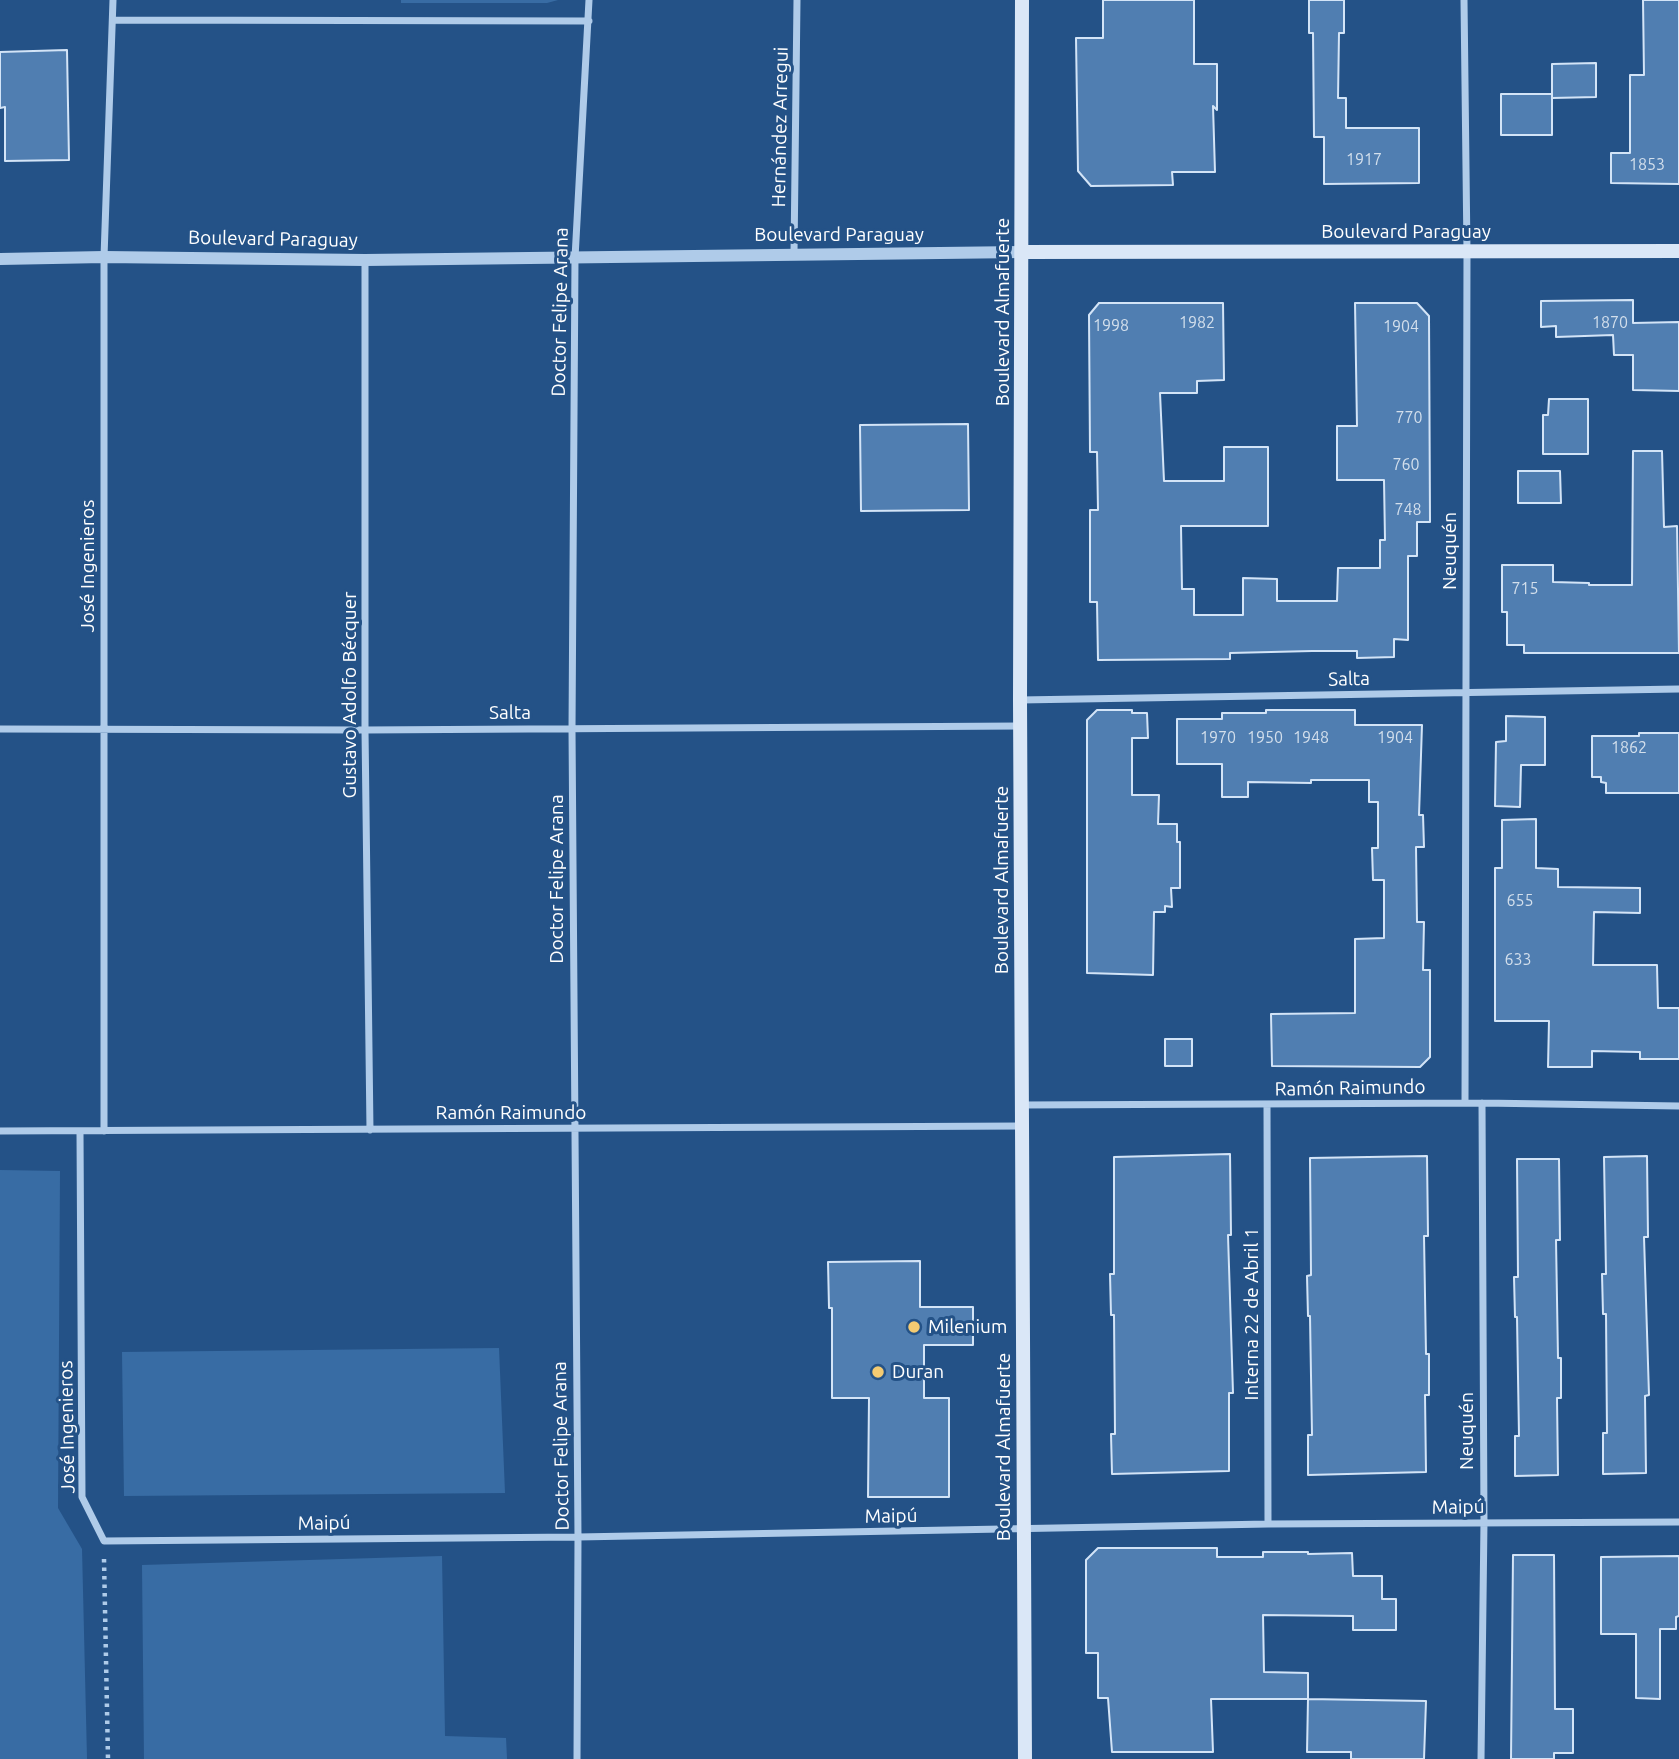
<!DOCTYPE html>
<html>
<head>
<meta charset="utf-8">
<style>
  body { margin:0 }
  canvas { display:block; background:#245287 }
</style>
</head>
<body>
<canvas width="1679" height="1759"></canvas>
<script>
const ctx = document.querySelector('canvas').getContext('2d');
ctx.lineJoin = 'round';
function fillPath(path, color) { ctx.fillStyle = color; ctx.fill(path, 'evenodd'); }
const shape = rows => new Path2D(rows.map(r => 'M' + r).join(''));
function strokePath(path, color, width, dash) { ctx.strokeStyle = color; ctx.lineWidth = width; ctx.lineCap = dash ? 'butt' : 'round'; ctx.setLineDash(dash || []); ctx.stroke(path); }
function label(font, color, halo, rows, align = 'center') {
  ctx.font = font + ' Ubuntu,sans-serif'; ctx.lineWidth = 6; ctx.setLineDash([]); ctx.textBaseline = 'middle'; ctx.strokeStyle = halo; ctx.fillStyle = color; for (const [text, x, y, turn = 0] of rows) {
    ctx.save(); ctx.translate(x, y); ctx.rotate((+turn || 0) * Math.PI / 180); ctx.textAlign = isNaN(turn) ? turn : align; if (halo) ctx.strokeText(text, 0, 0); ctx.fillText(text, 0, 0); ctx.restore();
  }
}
fillPath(shape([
  [401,0,558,0,547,3,401,3],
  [0,1170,60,1171,58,1508,82,1549,87,1759,0,1759],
  [499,1348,505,1493,124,1496,122,1352],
  [442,1556,445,1736,506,1738,507,1759,144,1759,142,1565]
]), '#386ca4');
const building = shape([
  [1103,0,1194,0,1194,64,1217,64,1217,110,1213,106,1215,172,1172,172,1173,185,1091,186,1078,171,1076,38,1103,38,1103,0],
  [1309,0,1344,0,1344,33,1339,33,1338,98,1346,98,1346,128,1419,128,1419,183,1324,184,1324,137,1314,137,1313,33,1309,33,1309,0],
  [1643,0,1679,0,1679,184,1611,183,1611,153,1630,153,1630,75,1644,75,1643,0],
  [67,50,69,160,5,161,5,107,0,108,0,52,67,50],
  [1596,63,1596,97,1552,98,1552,64,1596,63],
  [1501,94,1552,94,1552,135,1501,135,1501,94],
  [1633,300,1633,323,1679,322,1679,391,1633,390,1633,355,1614,355,1613,335,1556,337,1556,326,1541,327,1541,301,1633,300],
  [1099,303,1223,303,1224,380,1197,381,1197,393,1160,393,1164,481,1224,481,1224,447,1268,447,1268,526,1181,526,1182,589,1194,589,1194,615,1243,615,1243,578,1277,579,1277,601,1337,601,1338,568,1380,568,1380,540,1385,540,1384,480,1337,480,1337,426,1357,426,1355,303,1417,303,1429,316,1430,522,1417,522,1417,556,1408,556,1408,640,1394,639,1394,657,1357,658,1357,651,1312,651,1230,653,1230,659,1098,660,1097,602,1090,602,1090,510,1098,510,1097,452,1090,452,1089,315,1099,303],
  [1549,399,1588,399,1588,454,1543,454,1543,415,1548,415,1549,399],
  [968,424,969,510,861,511,860,425,968,424],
  [1633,451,1662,451,1664,527,1677,526,1679,653,1524,653,1524,645,1507,645,1507,612,1502,612,1502,565,1553,565,1553,582,1589,583,1589,585,1632,585,1633,451],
  [1518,471,1560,471,1561,503,1518,503,1518,471],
  [1097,710,1132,710,1132,713,1147,713,1148,738,1132,738,1132,795,1159,795,1158,824,1177,824,1177,842,1180,842,1180,888,1171,888,1172,907,1165,906,1165,912,1154,912,1153,975,1087,973,1087,720,1097,710],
  [1266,710,1355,710,1355,725,1422,725,1419,815,1423,815,1424,847,1416,847,1417,922,1424,922,1423,970,1430,970,1430,1057,1420,1067,1272,1066,1271,1014,1355,1013,1355,939,1384,938,1384,880,1373,880,1372,848,1378,848,1378,802,1369,802,1369,780,1311,780,1311,783,1248,782,1248,797,1222,797,1222,764,1177,764,1177,719,1222,719,1222,713,1266,713,1266,710],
  [1506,716,1545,717,1545,765,1521,765,1520,807,1495,806,1496,742,1506,741,1506,716],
  [1639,733,1679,733,1679,793,1606,793,1606,783,1601,782,1601,777,1592,777,1592,736,1639,736,1639,733],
  [1536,819,1536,868,1558,869,1558,887,1640,888,1640,913,1594,912,1593,965,1657,965,1658,1008,1679,1008,1679,1059,1640,1059,1640,1052,1592,1051,1592,1067,1548,1067,1549,1021,1495,1021,1495,868,1502,868,1502,820,1536,819],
  [1165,1039,1192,1039,1192,1066,1165,1066,1165,1039],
  [1230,1154,1231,1235,1228,1235,1233,1393,1229,1393,1229,1471,1112,1474,1111,1434,1115,1434,1114,1315,1111,1315,1110,1274,1114,1274,1114,1157,1230,1154],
  [1427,1156,1428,1236,1424,1236,1426,1354,1429,1354,1429,1395,1425,1395,1426,1472,1308,1475,1308,1435,1312,1435,1310,1316,1308,1316,1307,1276,1311,1275,1310,1158,1427,1156],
  [1647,1156,1648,1237,1644,1237,1649,1395,1645,1396,1646,1473,1603,1474,1603,1433,1607,1433,1606,1314,1603,1314,1602,1274,1606,1274,1604,1157,1647,1156],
  [1517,1159,1559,1159,1560,1240,1556,1240,1558,1358,1561,1358,1561,1398,1557,1398,1558,1475,1515,1476,1515,1436,1519,1436,1517,1317,1515,1317,1514,1277,1518,1277,1517,1159],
  [920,1261,920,1307,973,1307,973,1345,924,1345,924,1398,949,1398,949,1497,868,1497,869,1398,832,1398,832,1308,829,1308,828,1262,920,1261],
  [1098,1548,1217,1548,1217,1557,1263,1557,1263,1552,1308,1552,1308,1554,1352,1553,1353,1576,1382,1576,1382,1599,1396,1599,1396,1630,1353,1630,1353,1616,1263,1615,1264,1672,1308,1673,1308,1699,1211,1699,1213,1752,1112,1752,1108,1698,1098,1698,1098,1653,1086,1653,1086,1560,1098,1548],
  [1513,1555,1554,1555,1555,1709,1573,1709,1573,1753,1554,1753,1554,1759,1511,1759,1513,1555],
  [1679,1556,1679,1616,1676,1617,1676,1629,1660,1629,1660,1699,1636,1698,1636,1634,1601,1634,1601,1557,1679,1556],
  [1308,1699,1426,1701,1424,1759,1351,1759,1351,1752,1307,1752,1308,1699]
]);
fillPath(building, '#507eb1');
strokePath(building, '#d3e4f7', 2);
strokePath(shape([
  [104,1559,108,1759]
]), '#afcbe9', 4.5, [3.5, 5]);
strokePath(shape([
  [1464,0,1467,252,1465,1103],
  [113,20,589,21],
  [794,254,797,0],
  [365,260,365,730,370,1130],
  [1020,700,1679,689],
  [0,729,365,730,1020,726],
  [1022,1105,1482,1103,1679,1106],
  [1267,1105,1268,1524],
  [0,1131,1022,1126],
  [104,1131,104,257,113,0],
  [80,1132,82,1497,104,1541,578,1537,1268,1524,1679,1522],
  [577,1759,578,1537,572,729,575,258,589,0],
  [1481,1759,1484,1522,1482,1103]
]), '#afcbe9', 7);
strokePath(shape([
  [0,259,104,257,365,260,1022,252]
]), '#afcbe9', 12);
strokePath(shape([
  [1022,0,1020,700,1025,1759],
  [1022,252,1679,251]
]), '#dae7f7', 14);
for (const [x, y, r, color] of [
  [914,1327,7,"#f4cb72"],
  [878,1372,7,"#f4cb72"]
]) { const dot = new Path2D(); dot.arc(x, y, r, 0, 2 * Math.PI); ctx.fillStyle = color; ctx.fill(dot); strokePath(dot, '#245287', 2.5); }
label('16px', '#d3dfec', null, [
  ["1917",1364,160],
  ["1853",1647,165],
  ["1982",1197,323],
  ["1870",1610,323],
  ["1998",1111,326],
  ["1904",1401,327],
  ["770",1409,418],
  ["760",1406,465],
  ["748",1408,510],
  ["715",1525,589],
  ["1970",1218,738],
  ["1950",1265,738],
  ["1948",1311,738],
  ["1904",1395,738],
  ["1862",1629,748],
  ["655",1520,901],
  ["633",1518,960]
]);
label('19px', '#fff', '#245287', [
  ["Hernández Arregui",780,127,-89],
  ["Boulevard Paraguay",1406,232],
  ["Boulevard Paraguay",839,235],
  ["Boulevard Paraguay",273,239,1],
  ["Doctor Felipe Arana",560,312,-89],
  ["Boulevard Almafuerte",1003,312,-90],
  ["Neuquén",1450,551,-90],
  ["José Ingenieros",88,566,-90],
  ["Salta",1349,679,-1],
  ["Gustavo Adolfo Bécquer",350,695,-90],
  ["Salta",510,713],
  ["Doctor Felipe Arana",557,879,-90],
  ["Boulevard Almafuerte",1002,880,-90],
  ["Ramón Raimundo",1350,1088,-1],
  ["Ramón Raimundo",511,1113],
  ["Interna 22 de Abril 1",1252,1314,-90],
  ["José Ingenieros",67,1427,-91],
  ["Neuquén",1467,1431,-90],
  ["Doctor Felipe Arana",561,1446,-91],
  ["Boulevard Almafuerte",1004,1447,-90],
  ["Maipú",1458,1507,-1],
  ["Maipú",891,1516,-1],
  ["Maipú",324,1523,-1]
]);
label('19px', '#fff', '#245287', [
  ["Milenium",928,1327],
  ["Duran",892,1372]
], 'left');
</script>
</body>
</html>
